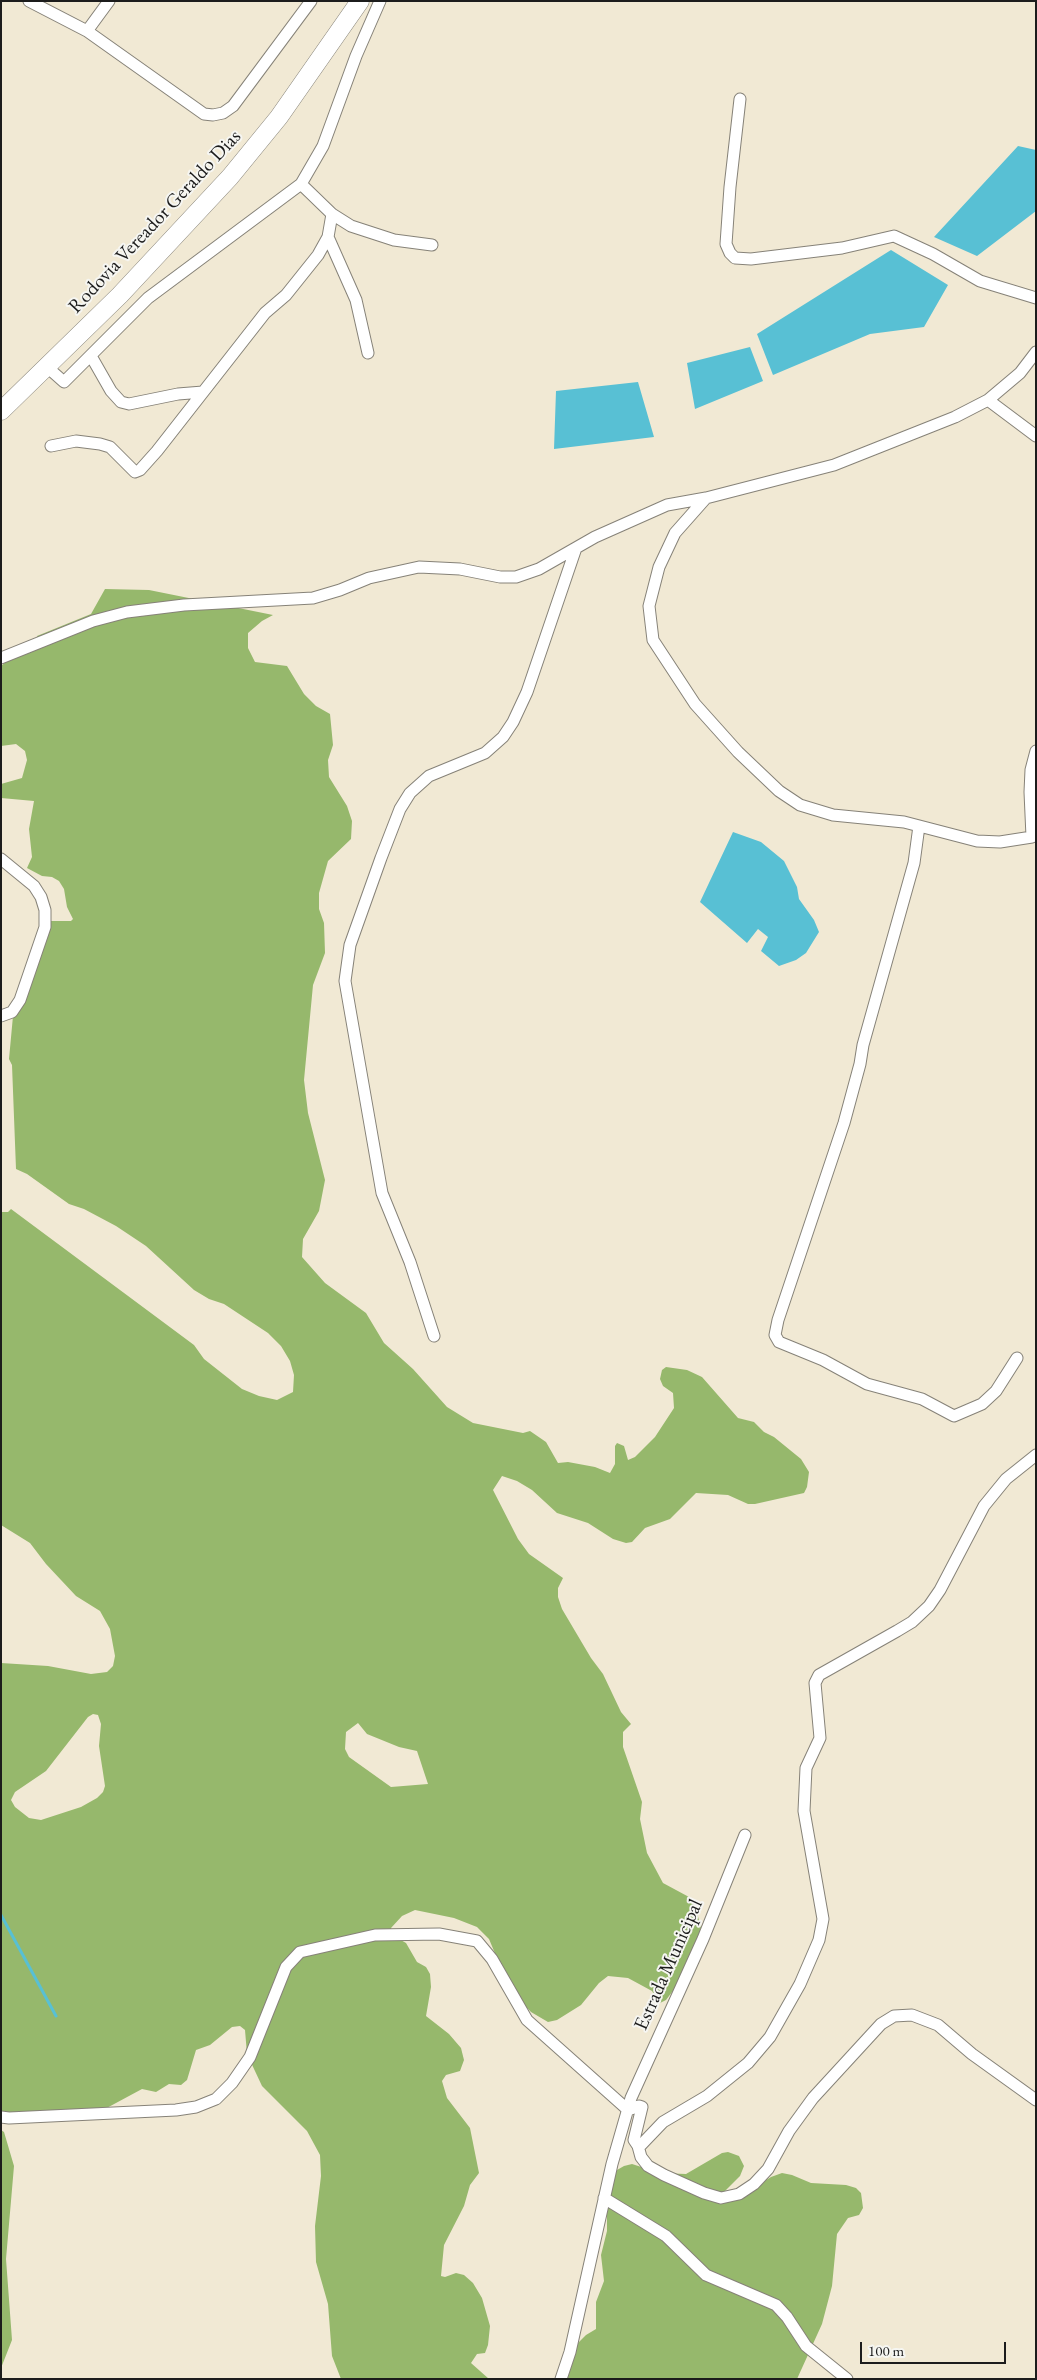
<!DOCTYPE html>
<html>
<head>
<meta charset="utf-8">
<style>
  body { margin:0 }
  #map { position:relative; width:1037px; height:2380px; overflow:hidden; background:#f1e9d4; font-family:"EB Garamond",serif }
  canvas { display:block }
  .frame { position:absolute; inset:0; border:2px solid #1c1c1c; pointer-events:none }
  .scale { position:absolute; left:860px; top:2342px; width:146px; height:22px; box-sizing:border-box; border:2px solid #1c1c1c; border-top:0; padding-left:6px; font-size:15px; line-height:18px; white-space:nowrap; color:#1c1c1c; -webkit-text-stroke:4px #f6f6f2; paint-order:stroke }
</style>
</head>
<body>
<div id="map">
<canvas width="1037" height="2380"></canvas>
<div class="frame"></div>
<div class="scale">100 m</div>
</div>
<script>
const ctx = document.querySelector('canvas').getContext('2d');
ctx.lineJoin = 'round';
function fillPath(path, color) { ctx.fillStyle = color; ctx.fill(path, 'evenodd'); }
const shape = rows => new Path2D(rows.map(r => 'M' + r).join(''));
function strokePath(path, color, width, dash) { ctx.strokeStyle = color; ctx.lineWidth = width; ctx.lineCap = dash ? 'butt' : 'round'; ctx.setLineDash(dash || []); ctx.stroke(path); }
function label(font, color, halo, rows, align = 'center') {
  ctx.font = font + ' "EB Garamond",serif'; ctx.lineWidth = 4; ctx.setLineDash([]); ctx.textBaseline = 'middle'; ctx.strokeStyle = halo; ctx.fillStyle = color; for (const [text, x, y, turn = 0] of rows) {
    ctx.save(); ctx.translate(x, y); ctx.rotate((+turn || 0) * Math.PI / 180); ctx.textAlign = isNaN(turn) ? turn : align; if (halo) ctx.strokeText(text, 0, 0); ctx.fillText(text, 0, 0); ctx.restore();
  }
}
fillPath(shape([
  [105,589,149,590,273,615,262,621,248,633,248,648,255,662,287,666,304,694,316,706,330,714,333,745,328,760,329,777,347,806,352,821,351,839,328,861,319,893,319,909,324,923,325,953,313,985,304,1080,308,1113,325,1180,319,1211,303,1239,302,1257,325,1283,366,1313,384,1343,413,1369,447,1407,473,1423,523,1433,530,1431,546,1442,558,1463,568,1462,595,1467,610,1473,615,1464,615,1446,617,1443,624,1446,628,1460,635,1457,655,1437,674,1408,673,1393,663,1386,660,1379,662,1370,666,1367,687,1370,702,1377,738,1418,754,1422,764,1432,774,1437,801,1459,809,1472,807,1487,804,1493,755,1504,748,1504,728,1495,696,1493,670,1519,645,1528,632,1542,626,1543,613,1539,588,1523,557,1513,532,1490,517,1481,502,1476,493,1490,518,1539,529,1554,563,1578,558,1588,558,1597,562,1609,591,1658,603,1674,621,1712,631,1724,623,1732,623,1747,642,1802,640,1819,647,1853,663,1883,689,1897,695,1905,701,1928,697,1959,666,2000,660,2003,652,1991,628,1978,608,1976,599,1983,581,2005,557,2020,548,2022,531,2012,517,1997,507,1982,489,1939,477,1927,454,1918,415,1910,402,1916,391,1928,392,1935,406,1943,417,1962,426,1967,430,1974,431,1987,426,2016,449,2034,461,2048,464,2060,460,2071,446,2075,442,2081,447,2098,470,2128,479,2173,470,2185,464,2206,444,2245,441,2276,445,2277,456,2273,464,2275,473,2283,482,2298,490,2326,488,2345,485,2353,477,2354,471,2363,489,2379,341,2379,332,2356,328,2304,316,2262,315,2226,321,2176,320,2155,307,2131,262,2086,247,2054,245,2030,240,2026,232,2027,210,2045,196,2050,187,2080,181,2085,169,2084,156,2092,142,2089,103,2110,41,2122,1,2114,1,1663,48,1666,91,1674,107,1672,113,1666,115,1656,110,1629,100,1611,76,1596,46,1564,30,1543,1,1525,1,1212,8,1212,11,1209,194,1345,204,1359,242,1389,259,1396,277,1400,293,1392,294,1375,290,1361,281,1346,268,1333,224,1304,209,1299,194,1290,146,1246,116,1226,84,1209,69,1204,27,1174,16,1169,12,1065,9,1059,13,1016,50,921,71,921,73,919,67,907,64,889,59,881,52,877,42,876,27,868,32,857,29,829,34,801,1,798,1,784,22,778,27,760,25,751,16,744,1,746,1,666,25,646,38,646,37,636,91,614],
  [93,1714,98,1715,101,1724,99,1746,105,1786,103,1792,97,1798,81,1807,41,1820,29,1818,15,1807,11,1800,15,1792,46,1771,88,1717],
  [358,1723,367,1734,399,1747,417,1751,428,1784,391,1787,349,1757,345,1749,346,1732],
  [1,2130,4,2132,14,2166,6,2259,12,2340,1,2368],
  [728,2152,739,2156,744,2166,740,2176,724,2192,752,2189,771,2177,782,2173,792,2175,811,2183,846,2185,856,2188,861,2193,863,2208,859,2215,848,2218,837,2234,832,2286,822,2324,797,2379,563,2379,567,2354,586,2335,596,2329,596,2302,604,2281,601,2255,607,2231,607,2202,611,2183,617,2170,624,2166,632,2164,660,2173,686,2174,722,2153]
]), '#96b86c');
fillPath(shape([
  [1018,146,1036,150,1036,211,977,256,934,237],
  [891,250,948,285,924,327,870,334,773,375,757,334],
  [750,347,763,381,695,409,687,363],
  [638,382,654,437,554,449,556,391],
  [733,832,761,842,784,861,797,887,799,899,814,920,819,932,806,953,796,960,779,966,761,951,768,937,758,929,747,943,700,902]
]), '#58c0d4');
strokePath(shape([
  [1,1915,56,2016]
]), '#58c0d4', 3);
const street = shape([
  [29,1,87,31,204,114,213,115,223,113,233,106,311,1],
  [87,31,109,1],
  [740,99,730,187,726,244,730,253,735,258,751,259,842,248,894,236,933,254,980,281,1036,298],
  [301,184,332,214,351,226,394,240,432,245],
  [328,237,356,300,368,353],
  [91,356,111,391,121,402,129,404,178,394,203,392],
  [46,366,64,382,148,298,301,184,323,146,356,56,380,1],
  [988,400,1036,436],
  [51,446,76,441,100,444,110,447,135,472,140,470,157,451,265,313,286,295,318,255,328,237,332,214],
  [706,498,675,533,659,567,649,606,653,640,695,704,738,752,779,791,800,805,833,815,904,822,977,841,1000,842,1032,837,1030,792,1031,770,1036,751],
  [1,658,93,621,127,612,184,605,313,598,340,590,369,578,419,567,460,569,500,577,516,577,539,569,595,537,667,505,706,498,834,465,955,417,988,400,1020,373,1036,352],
  [919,826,914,863,863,1045,860,1064,844,1123,778,1320,775,1335,779,1342,823,1360,867,1384,922,1399,954,1416,982,1404,996,1391,1017,1358],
  [1,859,34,886,41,897,45,910,45,927,20,1000,12,1012,1,1016],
  [434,1336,410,1262,382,1193,345,981,350,945,381,858,400,809,410,793,429,776,485,753,503,737,513,722,527,692,576,548],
  [628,2110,639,2106,642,2107,634,2140,638,2146,641,2145,663,2122,707,2096,748,2063,770,2037,800,1984,819,1940,823,1919,804,1811,806,1768,820,1738,815,1683,819,1675,897,1631,912,1622,929,1606,940,1590,984,1506,1006,1479,1036,1455],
  [1,2117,9,2118,176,2110,196,2107,216,2099,232,2083,250,2057,286,1967,300,1952,375,1935,439,1934,477,1941,492,1959,527,2020,628,2110],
  [638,2146,641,2157,648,2166,664,2175,704,2193,721,2198,739,2194,754,2184,768,2169,789,2131,813,2098,881,2024,894,2016,912,2015,938,2025,972,2054,1036,2100],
  [604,2198,666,2236,706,2275,776,2305,787,2317,806,2346,847,2379],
  [561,2379,570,2352,612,2164,631,2098,703,1939,745,1835]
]);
const primary = shape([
  [1,411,120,295,230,177,279,117,360,1]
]);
strokePath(street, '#868278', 13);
strokePath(primary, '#868278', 19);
strokePath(street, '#fff', 11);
strokePath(primary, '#fff', 18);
label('20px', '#1c1c1c', '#f6f6f2', [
  ["Rodovia Vereador Geraldo Dias",155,222,-47],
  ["Estrada Municipal",669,1965,-66]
]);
</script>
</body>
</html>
